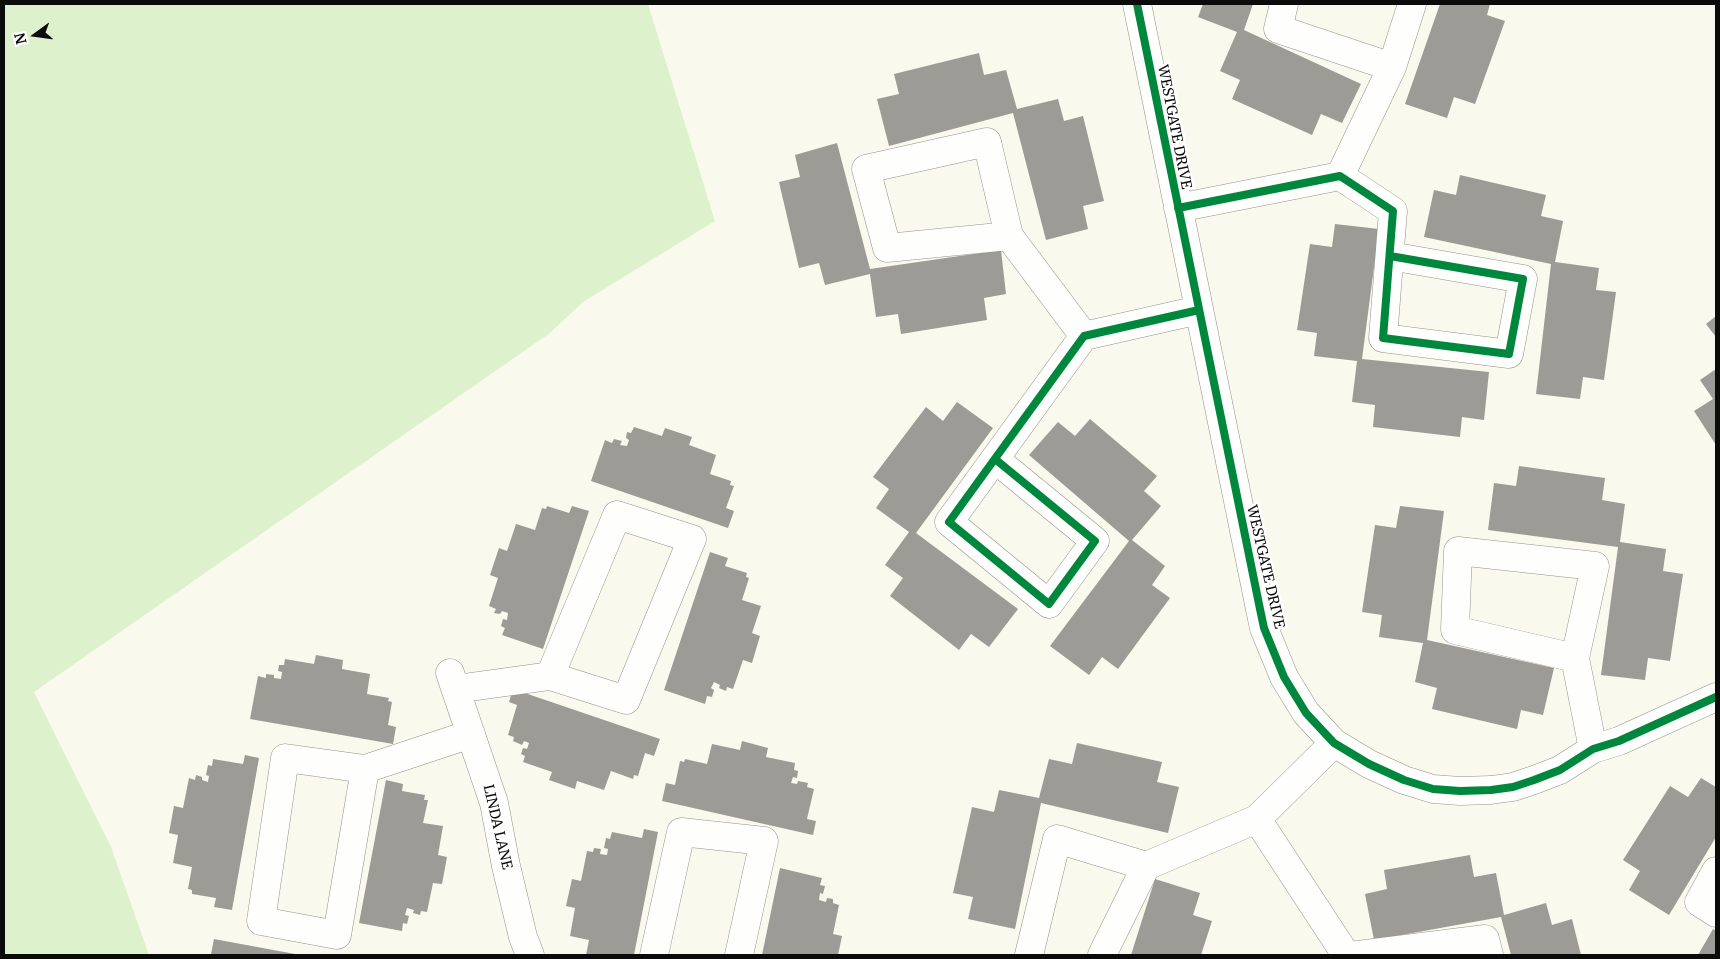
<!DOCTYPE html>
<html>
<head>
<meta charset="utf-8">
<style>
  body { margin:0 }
  #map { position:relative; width:1720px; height:959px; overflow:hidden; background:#faf9ee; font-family:Merriweather,serif }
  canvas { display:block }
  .frame { position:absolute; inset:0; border:5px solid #0b0b0b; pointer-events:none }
  .north { position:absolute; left:10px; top:10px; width:50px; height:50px; -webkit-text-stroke:4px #fff; paint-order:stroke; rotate:256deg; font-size:14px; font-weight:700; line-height:20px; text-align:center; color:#0b0b0b }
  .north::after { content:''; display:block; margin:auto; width:18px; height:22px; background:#0b0b0b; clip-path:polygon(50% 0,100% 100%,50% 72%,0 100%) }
</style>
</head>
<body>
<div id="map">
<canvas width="1720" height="959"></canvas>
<div class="frame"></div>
<div class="north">N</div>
</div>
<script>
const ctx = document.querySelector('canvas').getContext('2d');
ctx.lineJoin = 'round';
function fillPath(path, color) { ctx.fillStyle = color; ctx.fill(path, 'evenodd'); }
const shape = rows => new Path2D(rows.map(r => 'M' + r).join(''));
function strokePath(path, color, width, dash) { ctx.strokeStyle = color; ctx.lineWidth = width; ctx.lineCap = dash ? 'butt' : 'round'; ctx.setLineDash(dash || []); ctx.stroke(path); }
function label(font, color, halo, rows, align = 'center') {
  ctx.font = font + ' Merriweather,serif'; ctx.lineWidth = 5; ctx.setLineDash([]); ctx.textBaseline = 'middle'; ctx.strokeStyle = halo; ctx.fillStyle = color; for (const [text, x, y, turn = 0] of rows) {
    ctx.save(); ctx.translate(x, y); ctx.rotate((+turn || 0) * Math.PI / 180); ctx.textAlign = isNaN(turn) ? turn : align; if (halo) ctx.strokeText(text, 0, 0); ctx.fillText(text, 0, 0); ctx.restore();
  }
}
fillPath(shape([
  [4,4,648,4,715,221,583,302,550,333,34,692,111,847,149,955,4,955]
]), '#ddf2cc');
fillPath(shape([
  [1203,4,1253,4,1244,30,1361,84,1342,123,1321,114,1312,135,1232,99,1240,80,1220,71,1237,32,1198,17],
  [1440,4,1490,4,1487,15,1505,21,1475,104,1454,97,1447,118,1405,104],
  [979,53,984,75,1006,70,1017,109,1058,99,1064,121,1083,116,1104,201,1083,206,1088,229,1046,240,1013,113,889,146,877,99,899,94,894,74],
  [837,143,870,269,1001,250,1006,294,984,298,987,320,901,334,898,314,876,317,870,274,825,285,819,263,799,268,779,182,800,177,795,155],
  [1460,175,1546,195,1541,216,1563,221,1555,262,1599,268,1596,290,1616,292,1604,380,1583,377,1580,399,1536,394,1551,264,1424,237,1434,190,1456,195],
  [1335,224,1379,229,1362,359,1489,372,1484,420,1462,417,1460,437,1373,427,1375,405,1352,402,1357,361,1314,356,1317,333,1297,330,1310,244,1332,247],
  [1716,316,1716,337,1706,324],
  [1716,369,1716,445,1694,411,1713,399,1700,380],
  [957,402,993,428,916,533,1018,609,989,647,971,634,959,650,890,596,903,578,885,565,909,532,876,508,889,489,873,477,926,407,943,421],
  [1090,419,1157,476,1144,491,1161,506,1132,540,1165,566,1152,585,1170,598,1118,669,1102,657,1089,675,1050,646,1129,541,1029,455,1058,422,1075,436],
  [634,427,662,436,665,428,692,437,689,445,716,455,710,474,731,481,730,485,734,486,726,508,734,511,728,528,591,481,605,440,612,443,614,439,622,441,620,445,627,446,629,440,626,438,627,432,631,433],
  [1519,466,1605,478,1602,500,1625,504,1620,542,1666,549,1663,571,1683,574,1670,661,1648,658,1645,680,1601,675,1618,547,1488,530,1494,483,1516,486],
  [547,506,569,513,572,506,589,511,543,649,502,635,505,628,501,626,503,619,507,620,508,613,502,611,500,614,494,613,496,609,489,606,498,578,490,575,499,548,507,551,516,524,535,530,542,508,546,509],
  [1400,506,1444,511,1427,640,1554,668,1543,715,1521,710,1517,729,1432,709,1437,688,1415,682,1423,643,1379,637,1382,615,1362,612,1375,525,1396,528],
  [710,552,728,558,725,566,747,573,746,577,749,578,742,600,761,606,752,633,760,636,752,663,743,660,733,689,727,687,726,691,719,688,720,685,714,682,711,688,714,690,712,697,707,696,705,704,664,690],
  [316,655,343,660,342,669,370,674,367,694,389,698,388,701,392,702,388,725,396,727,393,744,250,719,258,676,266,678,266,674,274,675,274,678,281,679,282,672,278,671,279,665,284,665,285,659,314,664],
  [513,689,660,739,654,756,645,753,638,776,634,775,633,779,611,771,604,790,577,781,575,789,549,780,552,772,523,762,525,756,521,754,523,748,527,749,529,743,524,741,522,745,513,741,514,737,508,735,517,705,509,702],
  [742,741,768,748,766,757,795,763,794,770,798,771,797,778,793,777,791,783,797,784,798,781,808,783,807,787,814,789,807,819,816,821,813,835,662,801,666,783,675,785,680,761,684,762,685,759,707,764,712,744,740,750],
  [1077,743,1162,762,1157,782,1179,787,1168,833,1041,803,1015,929,968,919,973,897,953,893,972,807,994,812,999,790,1039,798,1049,759,1072,764],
  [245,755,259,758,232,910,214,907,216,898,192,894,192,890,188,889,192,867,173,863,178,835,169,833,174,806,183,808,189,778,195,780,196,775,202,777,202,780,208,782,209,776,206,775,208,765,212,766,213,759,243,764],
  [1701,778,1716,787,1716,837,1669,915,1629,890,1640,871,1623,860,1670,786,1688,797],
  [386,780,403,784,402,791,425,795,424,800,428,800,423,823,443,826,438,855,447,857,442,884,433,883,427,912,421,911,420,915,413,913,414,910,407,908,405,915,409,916,407,924,403,923,402,931,359,923],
  [644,829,658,832,634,955,586,955,589,940,570,936,575,908,566,906,572,879,581,881,587,851,593,852,594,848,601,849,600,854,607,855,608,849,604,848,606,838,610,839,612,832,642,838],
  [1470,855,1474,877,1496,873,1504,915,1546,903,1552,925,1572,919,1581,955,1511,955,1501,917,1374,940,1365,894,1387,889,1384,870],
  [780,868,822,878,820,885,825,886,823,894,820,893,819,900,826,902,827,898,833,899,833,903,839,905,833,934,842,936,838,955,762,955],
  [1155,879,1200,893,1193,915,1212,921,1201,955,1131,955],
  [1713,929,1716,931,1716,955,1698,955],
  [214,939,295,954,295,955,219,955,211,954]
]), '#9c9b95');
const street = shape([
  [1137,4,1260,609,1264,628,1284,677,1306,713,1334,743,1369,764,1404,780,1433,789,1460,791,1491,790,1513,787,1534,780,1560,770,1593,749,1619,741,1716,697],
  [1284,4,1278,29,1392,67],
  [1340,176,1392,67,1412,4],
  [1178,208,1340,176,1393,211,1383,338,1509,354,1523,279,1390,256],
  [1009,236,987,142,866,169,887,248,1009,236,1084,336],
  [995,459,1095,541,1049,604,949,522,1084,336,1199,310],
  [1575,658,1455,630,1458,551,1595,566,1575,658,1593,749],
  [450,673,494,803,506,866,523,937,530,955],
  [456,689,550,676,626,700,692,539,617,515,550,676],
  [1334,743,1257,819,1346,955],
  [365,769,285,758,261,921,337,935,365,769,471,734],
  [1716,871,1699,902,1716,913],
  [654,955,681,832,764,841,739,955],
  [1029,955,1057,839,1146,866,1257,819],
  [1102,955,1146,866],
  [1358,955,1485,939,1489,955]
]);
strokePath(street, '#93928d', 29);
strokePath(street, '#fefefc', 28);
strokePath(shape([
  [1137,4,1260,609,1264,628,1284,677,1306,713,1334,743,1369,764,1404,780,1433,789,1460,791,1491,790,1513,787,1534,780,1560,770,1593,749,1619,741,1716,697],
  [1178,208,1340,176,1393,211,1383,338,1509,354,1523,279,1390,256],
  [995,459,1095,541,1049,604,949,522,1084,336,1199,310]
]), '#00873e', 8);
label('14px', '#0b0b0b', '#fff', [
  ["WESTGATE DRIVE",1174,127,79],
  ["WESTGATE DRIVE",1265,567,77],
  ["LINDA LANE",497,827,77]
]);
</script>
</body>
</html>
